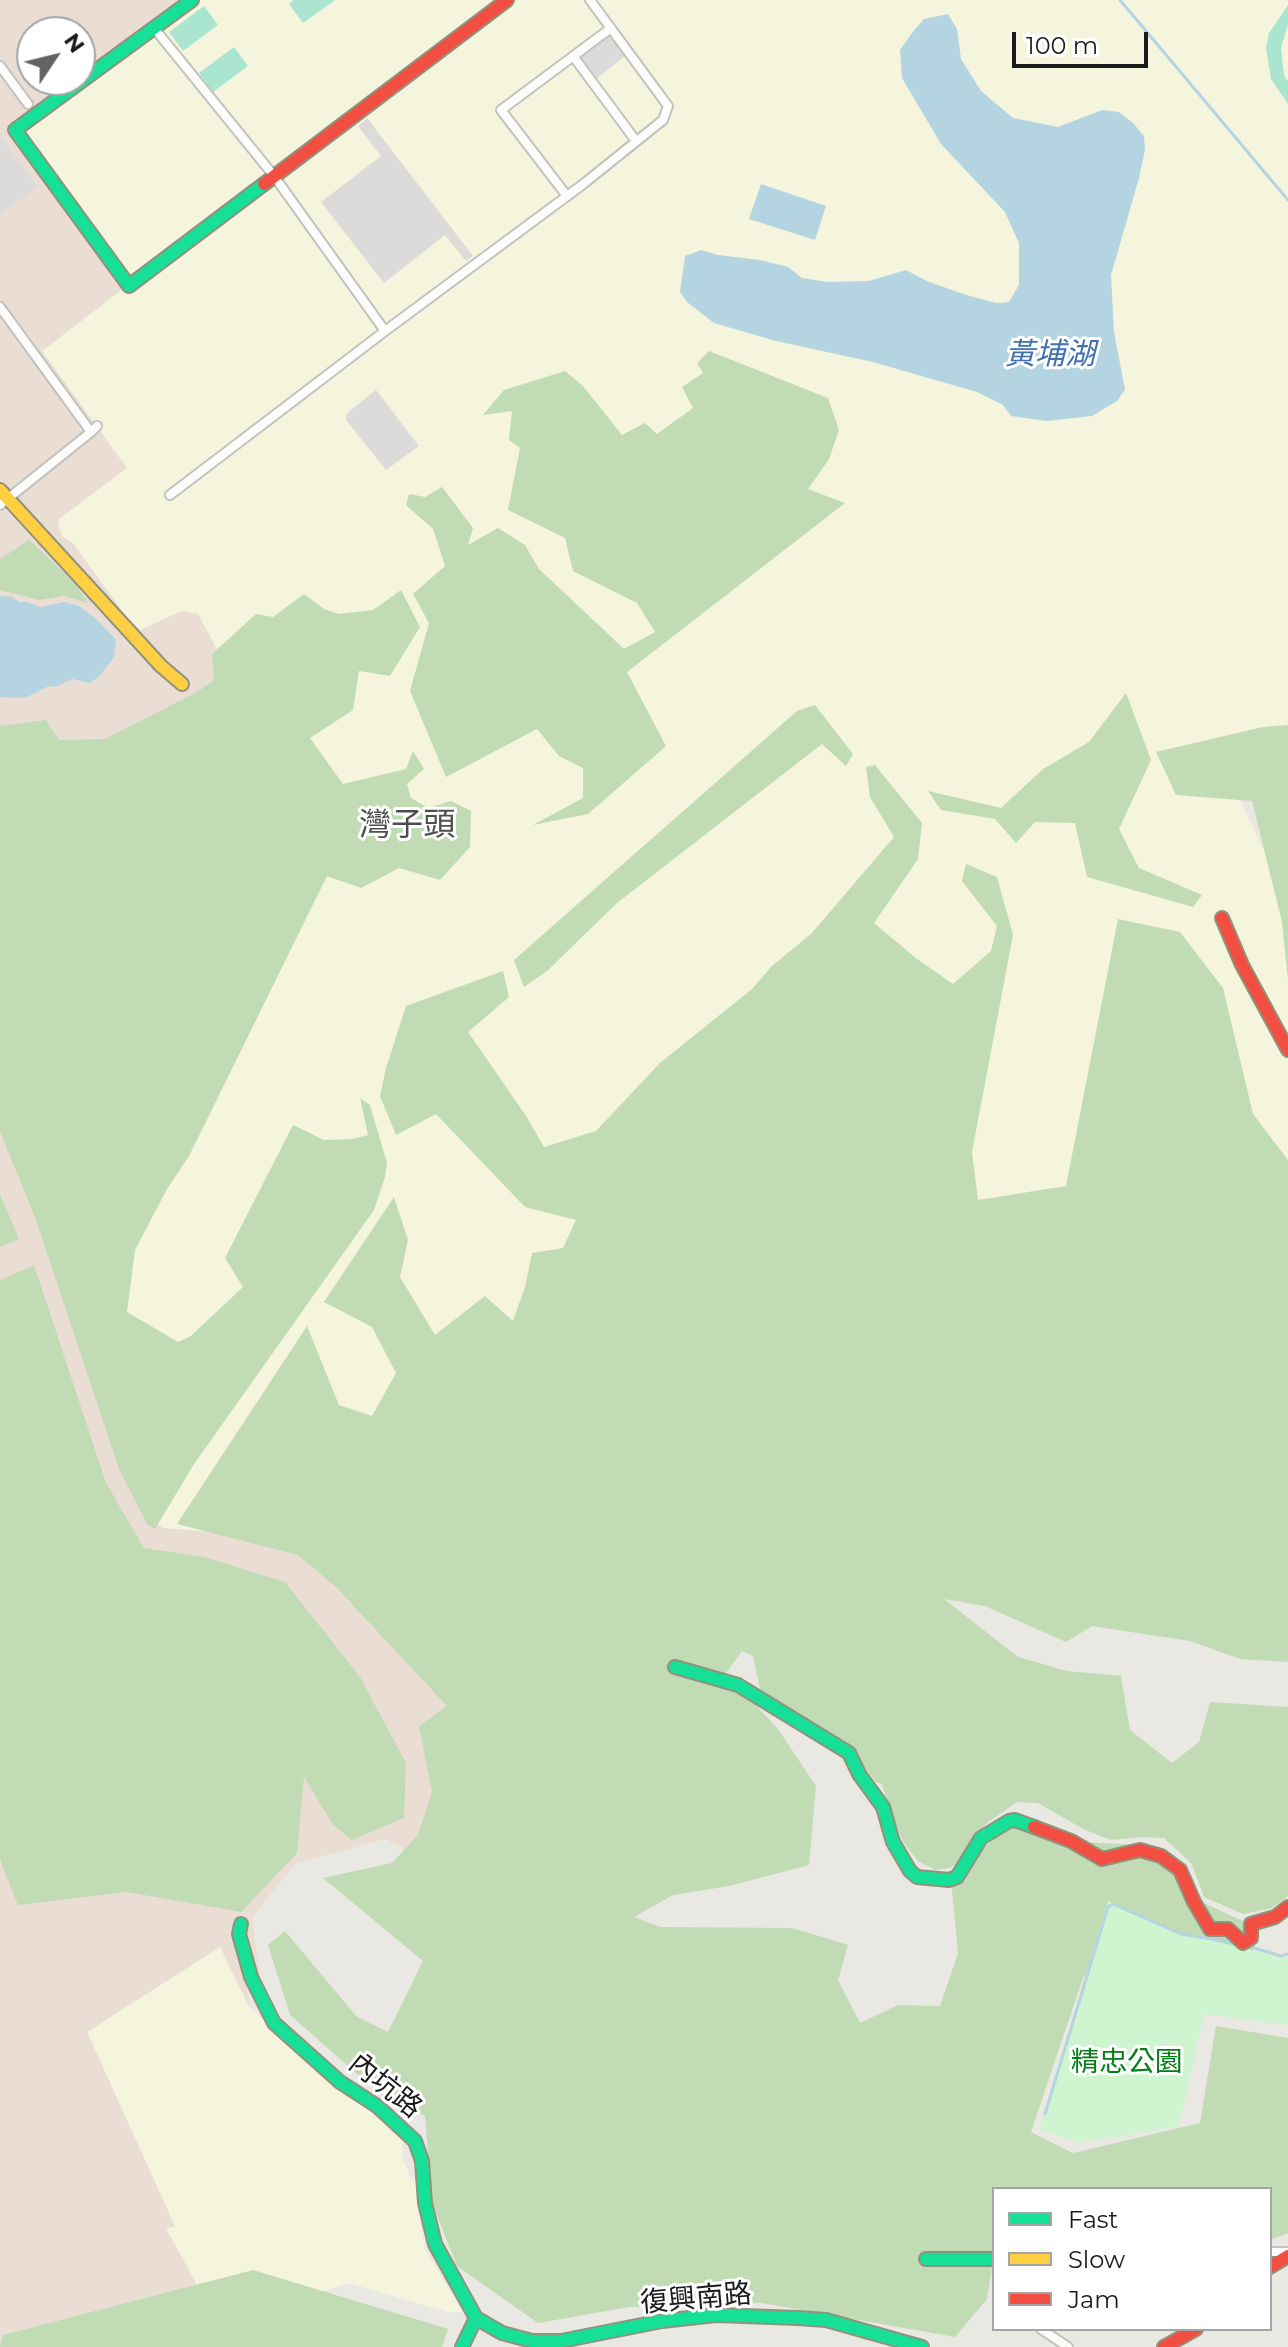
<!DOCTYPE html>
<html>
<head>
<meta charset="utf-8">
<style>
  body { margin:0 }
  #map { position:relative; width:1288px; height:2347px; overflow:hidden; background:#eae8e2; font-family:Montserrat,sans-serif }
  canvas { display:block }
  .legend { position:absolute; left:992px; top:2187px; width:280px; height:144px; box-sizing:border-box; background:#fff; border:2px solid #a4a4a4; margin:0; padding:10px 14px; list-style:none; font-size:24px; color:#1b1b1b }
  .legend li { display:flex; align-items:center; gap:16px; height:40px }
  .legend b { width:40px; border:2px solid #a4a4a4 }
  .north { position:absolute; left:16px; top:16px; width:80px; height:80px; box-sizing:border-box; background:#fff; border:2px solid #a4a4a4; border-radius:50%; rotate:55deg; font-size:22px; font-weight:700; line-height:32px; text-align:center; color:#1b1b1b }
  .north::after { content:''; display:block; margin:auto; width:28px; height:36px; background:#636361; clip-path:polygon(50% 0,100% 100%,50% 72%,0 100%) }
  .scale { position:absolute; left:1012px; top:32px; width:136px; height:36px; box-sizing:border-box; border:4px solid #1b1b1b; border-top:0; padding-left:10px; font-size:24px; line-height:28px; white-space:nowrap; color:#1b1b1b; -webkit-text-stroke:6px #fff; paint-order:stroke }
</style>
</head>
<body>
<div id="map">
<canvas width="1288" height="2347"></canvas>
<ul class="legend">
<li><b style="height:10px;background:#16e098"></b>Fast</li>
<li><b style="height:10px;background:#ffcf43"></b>Slow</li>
<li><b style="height:10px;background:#f24e42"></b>Jam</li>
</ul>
<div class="north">N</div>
<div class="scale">100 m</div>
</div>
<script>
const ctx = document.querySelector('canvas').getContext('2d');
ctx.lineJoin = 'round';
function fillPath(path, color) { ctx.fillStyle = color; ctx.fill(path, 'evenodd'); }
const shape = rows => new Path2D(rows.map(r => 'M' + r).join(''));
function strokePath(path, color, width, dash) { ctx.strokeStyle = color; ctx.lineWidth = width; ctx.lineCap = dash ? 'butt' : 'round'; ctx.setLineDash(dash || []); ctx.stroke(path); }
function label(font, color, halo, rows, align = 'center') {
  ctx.font = font + ' Montserrat,"Noto Sans TC",sans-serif'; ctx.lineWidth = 6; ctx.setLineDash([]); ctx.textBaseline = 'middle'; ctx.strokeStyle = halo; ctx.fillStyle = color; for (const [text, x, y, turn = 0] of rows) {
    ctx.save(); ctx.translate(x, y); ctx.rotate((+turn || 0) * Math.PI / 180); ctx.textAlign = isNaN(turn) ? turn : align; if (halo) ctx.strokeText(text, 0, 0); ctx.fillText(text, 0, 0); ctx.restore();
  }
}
fillPath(shape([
  [178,0,1288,0,1288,762,1233,786,1288,901,1288,1311,245,1535,163,1528,141,1513,117,1455,0,1026,182,611,140,631,125,615,73,544,63,537,59,529,58,520,101,433,42,351,122,289,7,129,72,80,80,80,80,74],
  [220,1946,249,2006,293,2050,406,2139,402,2145,404,2151,401,2156,412,2180,418,2178,418,2206,425,2250,463,2312,447,2312,349,2283,219,2325,166,2228,174,2226,87,2032]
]), '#f4f5dc');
fillPath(shape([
  [0,0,178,0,80,74,80,32,32,32,32,80,72,80,7,129,123,289,42,351,127,468,58,520,59,529,63,537,73,543,125,615,140,630,182,611,198,614,226,666,0,1026],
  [0,1083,117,1455,141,1513,163,1528,245,1535,300,1531,486,1682,416,1857,386,1839,296,1863,252,1917,263,2001,240,1942,249,2006,220,1947,87,2032,175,2226,166,2229,219,2325,0,2347]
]), '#eaddd4');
fillPath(shape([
  [709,351,828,398,839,430,829,459,808,489,845,503,627,672,666,746,588,814,533,825,583,798,583,768,559,756,537,729,446,777,410,691,429,623,413,594,445,566,433,529,406,505,409,494,425,497,442,487,473,528,468,545,498,528,525,545,539,569,624,649,655,632,637,603,573,571,565,538,508,510,520,448,509,440,512,411,483,415,504,390,565,371,583,386,622,435,645,423,657,434,693,408,682,387,703,373,697,363],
  [29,540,75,583,88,603,64,596,39,600,0,590,0,559],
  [401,590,420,627,390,676,359,671,353,710,310,738,343,784,406,769,413,751,424,769,407,784,411,798,428,808,451,801,471,811,470,847,440,880,399,868,361,888,327,876,189,1156,167,1189,135,1250,127,1312,178,1342,191,1336,243,1287,225,1258,293,1125,324,1140,353,1139,368,1135,360,1098,370,1105,387,1163,385,1177,374,1210,194,1464,155,1529,147,1524,119,1469,35,1217,0,1132,0,726,46,720,59,740,105,739,197,692,214,680,212,654,256,614,273,617,304,594,324,609,339,614,373,610],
  [1126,693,1151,760,1119,829,1139,868,1202,895,1193,907,1087,877,1075,823,1035,822,1016,843,995,819,941,810,928,791,1001,808,1043,769,1089,742],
  [815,705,853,754,846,766,822,744,617,903,547,971,524,987,514,960,797,711],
  [1288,725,1288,980,1282,922,1252,801,1176,795,1156,752,1263,727],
  [875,765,922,823,918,859,874,923,917,959,953,984,991,951,997,926,962,881,966,864,997,877,1013,935,972,1152,978,1200,1066,1186,1118,919,1180,932,1223,988,1253,1114,1288,1160,1288,1662,1240,1659,1190,1641,1092,1626,1066,1642,985,1606,944,1599,1018,1657,1067,1671,1121,1676,1130,1730,1172,1763,1199,1742,1210,1702,1288,1707,1288,1896,1272,1908,1243,1914,1204,1897,1192,1864,1164,1838,1143,1837,1111,1840,1083,1829,1038,1803,1017,1802,987,1823,974,1837,969,1855,950,1868,935,1870,918,1861,903,1842,881,1783,877,1783,858,1759,760,1689,753,1656,742,1651,726,1673,778,1729,816,1786,809,1865,729,1886,673,1895,634,1917,661,1927,792,1928,848,1945,838,1980,860,2023,898,2005,940,2006,958,1953,951,1880,1009,1824,1079,1842,1144,1845,1178,1859,1195,1899,1260,1929,1244,1978,1122,1923,1083,1978,1031,2132,1073,2153,1200,2123,1216,2026,1288,2038,1288,2233,1270,2240,1270,2189,994,2189,994,2254,987,2299,955,2337,762,2303,629,2307,538,2323,457,2266,432,2203,425,2116,381,2095,290,2015,268,1945,285,1931,357,2017,388,2032,423,1961,323,1878,392,1863,418,1835,432,1792,419,1726,447,1706,336,1587,298,1555,177,1524,307,1326,339,1405,372,1416,396,1373,372,1327,324,1302,394,1197,408,1240,400,1277,435,1335,485,1296,513,1321,525,1287,532,1253,563,1248,576,1220,525,1207,436,1114,396,1135,380,1096,386,1068,406,1006,503,971,509,997,468,1032,526,1116,544,1147,596,1131,660,1063,752,989,772,966,812,933,894,837,870,797,866,767],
  [0,1194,19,1239,0,1247],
  [34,1265,106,1483,144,1548,204,1557,285,1582,360,1677,406,1763,404,1818,352,1840,333,1825,304,1777,297,1853,241,1912,127,1892,18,1905,3,1868,0,1858,0,1280],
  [253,2270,448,2329,442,2347,0,2347,3,2335]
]), '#c1dbb5');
fillPath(shape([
  [1108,1901,1181,1933,1288,1959,1288,2025,1204,2014,1179,2126,1079,2143,1040,2129]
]), '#cef4d0');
fillPath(shape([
  [294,0,335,0,303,23,289,4],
  [1288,5,1288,24,1281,48,1284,75,1288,81,1288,104,1271,79,1266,48,1269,33],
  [204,6,218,25,183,51,169,32],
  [234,47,248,66,213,92,199,73]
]), '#aae5d0');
fillPath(shape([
  [605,35,610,35,625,56,595,80,578,57],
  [367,118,473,256,466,261,445,235,384,283,321,202,381,156,358,126],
  [0,136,38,186,0,215],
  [376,390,419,446,386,470,346,420,346,414]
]), '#dcdbd9');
fillPath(shape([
  [948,14,957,29,961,59,981,91,1013,118,1058,127,1102,110,1119,112,1133,123,1144,136,1145,150,1139,178,1111,275,1114,332,1125,390,1117,401,1092,416,1047,421,1011,416,1003,405,977,392,873,362,776,341,714,323,687,302,680,292,685,256,701,250,718,255,760,260,788,267,802,278,828,282,869,281,906,270,927,281,963,294,996,303,1009,302,1019,285,1019,243,1005,212,941,144,902,78,900,50,912,33,924,19],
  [761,184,826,206,815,240,749,219],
  [0,596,12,597,19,602,27,602,40,607,64,602,79,606,95,618,116,640,114,657,99,677,89,683,73,679,55,687,49,686,25,698,0,697]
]), '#b3d4e0');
strokePath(shape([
  [1120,0,1288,200],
  [1248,1946,1281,1956,1288,1954],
  [1045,2114,1108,1907,1113,1904,1181,1934,1236,1943]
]), '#b3d4e0', 3);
const street = shape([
  [154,28,274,176,385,331],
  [573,56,636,141],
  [0,66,28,104],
  [567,196,501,110,611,28],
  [0,307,91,432,97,426],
  [170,495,385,331,582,185,663,120,668,106,590,0],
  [0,505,91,432],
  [1270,2252,1288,2252],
  [1041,2329,1068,2347]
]);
const fast = shape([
  [192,0,15,130,129,286,264,184],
  [675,1667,738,1685,849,1753,859,1774,883,1807,893,1842,910,1871,917,1877,949,1880,957,1877,981,1838,1009,1821,1015,1820,1034,1827],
  [241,1924,239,1934,251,1977,274,2023,340,2082,377,2106,415,2141,422,2161,425,2203,435,2244,476,2318,462,2347],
  [926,2259,994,2259],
  [476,2318,502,2333,532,2341,561,2341,662,2321,716,2315,798,2318,826,2320,922,2347]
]);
const slow = shape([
  [0,490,161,666,182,684]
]);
const jam = shape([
  [264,184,507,0],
  [1222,918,1242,965,1288,1050],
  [1034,1827,1071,1841,1102,1859,1140,1850,1161,1856,1180,1870,1194,1902,1210,1929,1228,1929,1243,1943,1251,1938,1251,1924,1275,1917,1288,1907],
  [1270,2267,1288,2256],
  [1164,2347,1196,2329]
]);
strokePath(street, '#c2c2bf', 12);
strokePath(fast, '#90937b', 16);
strokePath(slow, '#90937b', 16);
strokePath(jam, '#90937b', 16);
strokePath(street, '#fcfcfb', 8);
strokePath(fast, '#16e098', 12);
strokePath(slow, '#ffcf43', 12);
strokePath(jam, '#f24e42', 12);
label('28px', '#047e16', '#fff', [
  ["精忠公園",1127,2063]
]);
label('28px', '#1b1b1b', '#fff', [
  ["內坑路",385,2086,39],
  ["復興南路",696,2299,-5]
]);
label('italic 30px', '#4271b0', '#fff', [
  ["黃埔湖",1050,355]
]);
label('32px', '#4e4e4e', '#fff', [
  ["灣子頭",407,826]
]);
</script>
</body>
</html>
